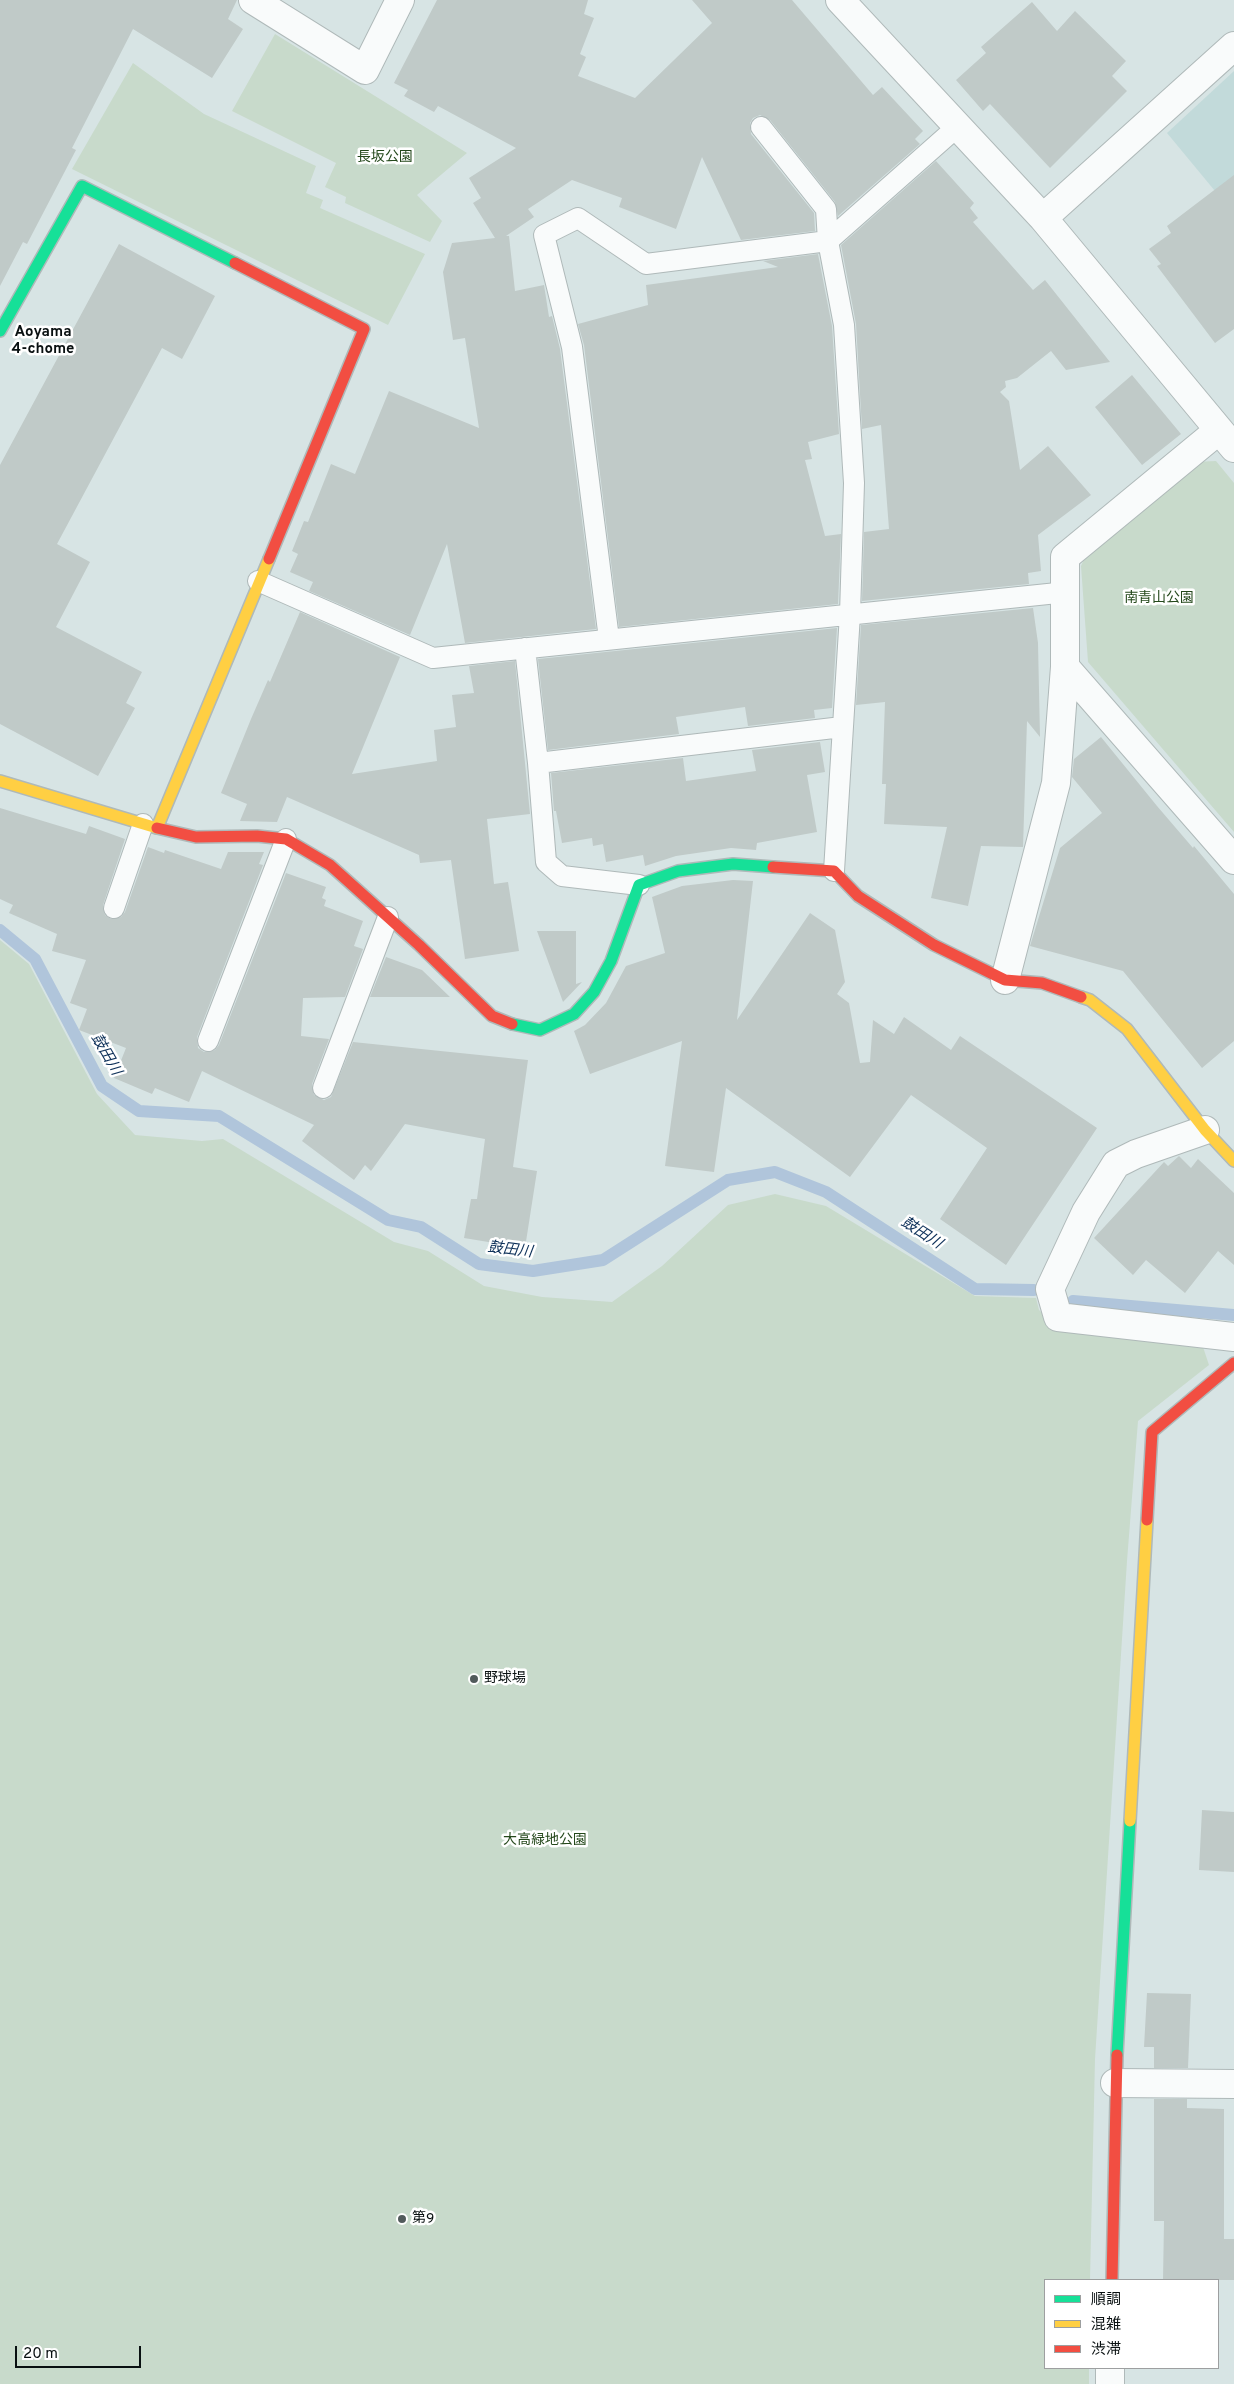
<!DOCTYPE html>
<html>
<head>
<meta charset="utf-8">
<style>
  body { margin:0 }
  #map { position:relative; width:1234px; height:2384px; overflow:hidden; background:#d7e4e4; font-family:Overpass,"Noto Sans JP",sans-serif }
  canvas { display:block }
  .legend { position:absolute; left:1044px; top:2279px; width:175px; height:90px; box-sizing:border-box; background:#fff; border:1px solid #9d9fa0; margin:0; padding:6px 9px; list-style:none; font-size:15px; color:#091011 }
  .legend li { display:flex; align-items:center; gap:10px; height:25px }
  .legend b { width:25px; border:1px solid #9d9fa0 }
  .scale { position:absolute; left:15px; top:2346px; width:126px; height:22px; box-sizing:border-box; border:2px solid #091011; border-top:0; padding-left:6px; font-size:15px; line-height:18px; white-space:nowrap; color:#091011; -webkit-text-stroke:4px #fff; paint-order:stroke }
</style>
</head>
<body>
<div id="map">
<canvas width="1234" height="2384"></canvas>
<ul class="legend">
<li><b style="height:6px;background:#16e098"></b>順調</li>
<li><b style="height:6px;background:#ffcf43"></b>混雑</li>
<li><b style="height:6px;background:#f24e42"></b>渋滞</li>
</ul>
<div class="scale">20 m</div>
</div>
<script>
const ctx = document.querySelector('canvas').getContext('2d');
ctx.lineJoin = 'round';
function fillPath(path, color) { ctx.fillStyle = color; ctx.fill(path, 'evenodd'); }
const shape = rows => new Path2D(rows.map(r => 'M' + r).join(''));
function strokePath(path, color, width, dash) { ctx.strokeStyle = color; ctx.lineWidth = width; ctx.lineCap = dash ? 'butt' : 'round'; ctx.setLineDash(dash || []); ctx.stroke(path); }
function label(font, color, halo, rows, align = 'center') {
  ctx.font = font + ' Overpass,"Noto Sans JP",sans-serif'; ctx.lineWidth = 5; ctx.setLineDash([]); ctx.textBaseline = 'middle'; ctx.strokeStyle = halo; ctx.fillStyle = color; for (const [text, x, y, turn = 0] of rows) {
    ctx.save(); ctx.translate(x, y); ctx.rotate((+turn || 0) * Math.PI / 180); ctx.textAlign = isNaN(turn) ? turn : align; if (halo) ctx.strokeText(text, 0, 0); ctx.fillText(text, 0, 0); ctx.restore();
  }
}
fillPath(shape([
  [1234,71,1234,214,1167,133]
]), '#c2dada');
fillPath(shape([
  [275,34,467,153,417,195,442,221,430,242,345,203,346,197,325,187,336,163,232,111],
  [133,63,204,114,316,166,306,193,323,200,320,208,425,254,388,325,72,169],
  [1216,461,1234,483,1234,832,1088,662,1081,566,1087,553,1195,462],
  [0,940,29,964,97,1094,135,1135,202,1141,223,1139,394,1242,428,1251,484,1286,542,1297,612,1302,662,1266,728,1205,775,1194,826,1206,975,1296,1036,1298,1039,1310,1059,1329,1202,1344,1209,1365,1138,1421,1127,1561,1095,2059,1090,2280,1045,2280,1045,2368,1089,2368,1089,2384,0,2384]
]), '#c8dacb');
strokePath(shape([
  [0,930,35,959,102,1086,139,1111,219,1116,388,1220,421,1227,479,1264,533,1271,603,1260,728,1180,775,1172,826,1192,975,1289,1034,1290],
  [1073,1301,1234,1315]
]), '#b0c5db', 12);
fillPath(shape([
  [0,0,237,0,228,19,243,29,212,78,133,29,72,148,76,150,27,244,23,242,0,286],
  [437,0,588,0,584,14,594,18,580,54,586,57,578,76,635,98,712,23,692,0,792,0,873,95,882,87,923,131,915,139,920,144,838,216,835,202,770,120,760,115,753,118,750,123,751,134,814,213,815,231,741,240,702,157,676,229,619,207,622,198,572,180,528,209,534,217,506,236,509,236,515,291,544,285,549,317,552,316,560,349,596,629,465,643,447,544,410,635,309,591,313,582,290,572,298,554,292,551,304,521,308,522,331,464,355,474,389,391,479,428,465,338,453,340,443,272,452,243,495,238,473,203,481,198,469,178,516,148,438,106,434,112,404,96,408,90,394,83],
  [1032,2,1057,31,1075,11,1126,61,1112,76,1127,91,1050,168,990,104,983,111,956,80,986,53,981,47],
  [936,161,974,203,970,208,978,218,973,222,1033,290,1045,280,1110,362,1066,370,1051,351,1017,378,1005,381,1006,387,1000,392,1009,401,1020,470,1048,446,1091,495,1038,535,1041,571,1028,573,1029,584,862,601,864,532,889,529,881,425,862,429,856,324,841,245],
  [1234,175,1234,329,1215,343,1157,266,1161,264,1149,249,1171,233,1167,226],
  [119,244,215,296,182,359,162,348,57,544,90,562,56,627,142,672,126,703,135,708,98,776,0,724,0,465],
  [818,254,832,326,839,434,808,442,812,459,805,460,825,536,841,534,838,604,619,627,584,345,578,324,648,305,646,285,778,267,763,261],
  [1132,375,1181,434,1142,465,1095,407],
  [1033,608,1038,643,1040,737,1027,721,1023,847,981,846,968,906,931,898,947,827,884,824,886,784,882,784,885,702,856,705,861,625],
  [300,612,400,657,352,774,437,761,434,730,456,727,452,695,474,693,469,666,515,661,530,814,487,819,494,884,508,882,519,951,465,959,451,860,420,863,419,855,287,797,277,822,240,821,247,804,221,793,251,719,268,680,270,682],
  [837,628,832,708,814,710,815,718,748,726,745,707,676,717,679,734,548,750,538,659],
  [1101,737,1157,806,1193,848,1194,846,1234,894,1234,1041,1202,1068,1123,971,1030,946,1060,848,1102,813,1072,777,1074,759],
  [820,742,825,772,807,775,817,832,757,843,756,850,731,848,676,856,645,866,643,855,606,862,603,844,593,846,592,838,562,843,556,811,554,811,551,773,683,758,686,781,756,771,752,750],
  [0,808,86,834,89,826,125,839,103,905,105,915,111,919,121,917,125,912,148,847,164,853,165,850,221,869,228,852,264,852,259,864,263,865,197,1037,198,1048,204,1052,215,1050,219,1045,286,873,326,887,322,898,326,900,324,906,363,921,354,946,363,949,345,997,303,998,301,1036,329,1039,312,1084,314,1095,324,1100,331,1097,353,1042,528,1060,513,1167,537,1171,525,1248,464,1238,471,1199,477,1199,485,1139,405,1124,371,1171,365,1165,354,1180,302,1141,314,1125,202,1071,189,1102,155,1088,152,1094,114,1078,126,1048,79,1030,87,1009,70,1003,86,960,52,951,57,934,9,913,13,905,0,899],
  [733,880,753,881,737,1020,810,913,835,930,845,982,837,994,849,1003,860,1063,870,1062,873,1020,894,1034,904,1017,951,1050,960,1036,1097,1128,1006,1265,940,1219,987,1148,911,1095,850,1177,726,1088,714,1172,665,1166,682,1041,590,1074,574,1031,585,1025,606,1003,626,966,665,953,652,897,682,886],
  [537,931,576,931,576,984,582,982,563,1002],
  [386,957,422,970,450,997,370,997],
  [1179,1156,1191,1168,1198,1159,1234,1193,1234,1265,1218,1251,1185,1293,1146,1260,1133,1275,1094,1238,1164,1162,1168,1166],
  [1202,1810,1234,1812,1234,1872,1199,1870],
  [1147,1993,1191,1994,1188,2068,1154,2068,1154,2047,1144,2047],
  [1154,2099,1187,2099,1187,2108,1224,2109,1224,2239,1234,2239,1234,2280,1163,2280,1164,2221,1154,2221]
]), '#c0cac8');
const lane = shape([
  [761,127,826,209,828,241,844,325,854,483,850,614,834,871],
  [258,581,433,658,1067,592],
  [609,639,572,347,544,235,578,218,646,264,828,241,957,127],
  [525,648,538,763,546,862,562,876,639,885],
  [538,763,842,727],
  [114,908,143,824],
  [208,1041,286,839],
  [323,1088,388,917]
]);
const street = shape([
  [253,0,365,70,400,0],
  [840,0,1043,218,1234,448],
  [1043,218,1234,46],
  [1219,430,1065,557,1065,667,1234,860],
  [1005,980,1056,783,1065,667],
  [1205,1130,1136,1154,1116,1164,1086,1212,1050,1289,1058,1317,1234,1337],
  [1115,2083,1234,2084],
  [1110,2384,1110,2368]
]);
const fast = shape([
  [0,331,82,186,235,263],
  [512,1024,540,1030,574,1014,594,992,611,961,639,885,678,871,733,864,773,867],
  [1117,2055,1130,1821]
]);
const slow = shape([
  [0,781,157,828,269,559],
  [1081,997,1090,1000,1127,1029,1205,1130,1234,1161],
  [1130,1821,1147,1520]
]);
const jam = shape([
  [235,263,364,329,269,559],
  [157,828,196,837,257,836,286,839,330,865,419,945,492,1016,512,1024],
  [773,867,834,871,858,896,934,945,1005,980,1042,983,1081,997],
  [1147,1520,1152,1432,1234,1363],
  [1112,2280,1117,2055]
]);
strokePath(lane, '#afb9b9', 22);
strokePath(street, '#afb9b9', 30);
strokePath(fast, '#afb9b9', 14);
strokePath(slow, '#afb9b9', 14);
strokePath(jam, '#afb9b9', 14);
strokePath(lane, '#f9fbfb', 20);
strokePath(street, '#f9fbfb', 28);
strokePath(fast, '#16e098', 11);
strokePath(slow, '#ffcf43', 11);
strokePath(jam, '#f24e42', 11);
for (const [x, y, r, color] of [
  [474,1679,5,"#515a5b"],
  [402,2219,5,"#515a5b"]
]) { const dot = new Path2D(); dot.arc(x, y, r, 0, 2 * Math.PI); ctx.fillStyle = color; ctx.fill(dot); strokePath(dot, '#fff', 2); }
label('14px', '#24481b', '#fff', [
  ["長坂公園",385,158],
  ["南青山公園",1159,599],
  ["大高緑地公園",545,1841]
]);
label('14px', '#091011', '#fff', [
  ["野球場",484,1679],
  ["第9",412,2219]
], 'left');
label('bold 15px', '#091011', '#fff', [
  ["Aoyama",43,333],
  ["4-chome",43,350]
]);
label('italic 15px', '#0d3059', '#fff', [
  ["鼓田川",105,1055,60],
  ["鼓田川",921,1234,33],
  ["鼓田川",510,1251,7]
]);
</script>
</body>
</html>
